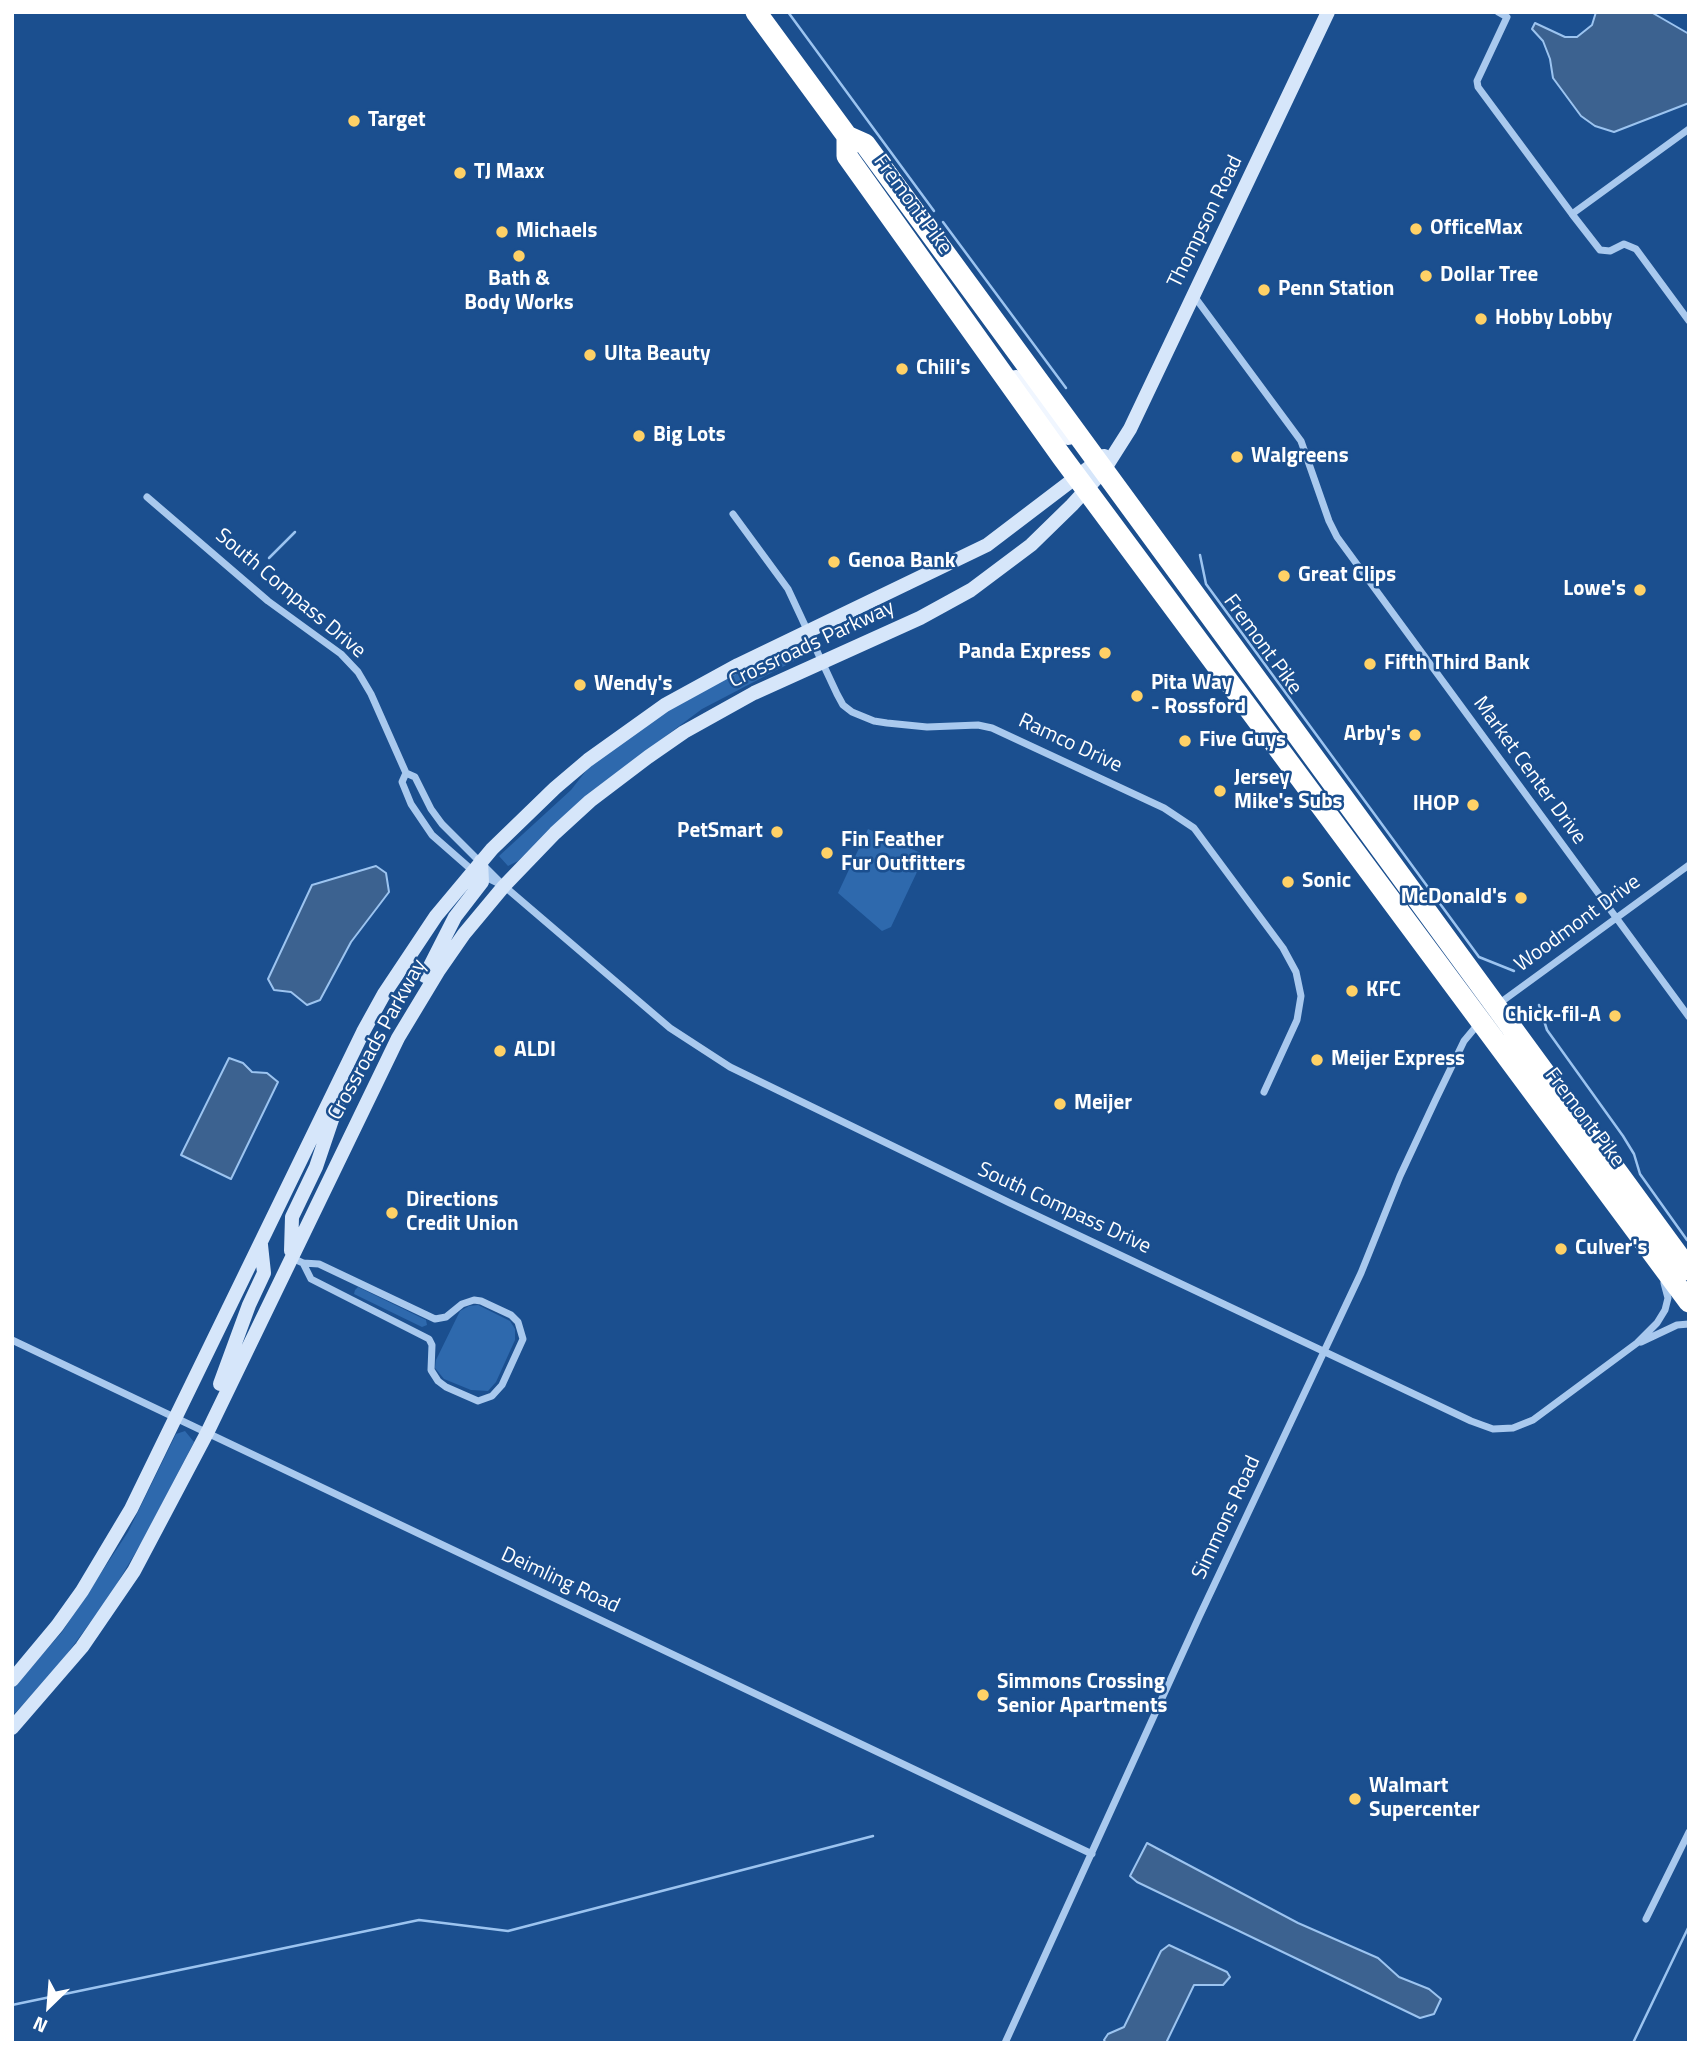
<!DOCTYPE html>
<html>
<head>
<meta charset="utf-8">
<style>
  body { margin:0 }
  #map { position:relative; width:1701px; height:2055px; overflow:hidden; background:#1b4f8f; font-family:"Titillium Web",sans-serif }
  canvas { display:block }
  .frame { position:absolute; inset:0; border:14px solid #fff; pointer-events:none }
  .north { position:absolute; left:14px; top:1971px; width:70px; height:70px; -webkit-text-stroke:5px #1b4f8f; paint-order:stroke; rotate:205deg; font-size:19px; font-weight:700; line-height:28px; text-align:center; color:#fff }
  .north::after { content:''; display:block; margin:auto; width:24px; height:32px; background:#fff; clip-path:polygon(50% 0,100% 100%,50% 72%,0 100%) }
</style>
</head>
<body>
<div id="map">
<canvas width="1701" height="2055"></canvas>
<div class="frame"></div>
<div class="north">N</div>
</div>
<script>
const ctx = document.querySelector('canvas').getContext('2d');
ctx.lineJoin = 'round';
function fillPath(path, color) { ctx.fillStyle = color; ctx.fill(path, 'evenodd'); }
const shape = rows => new Path2D(rows.map(r => 'M' + r).join(''));
function strokePath(path, color, width, dash) { ctx.strokeStyle = color; ctx.lineWidth = width; ctx.lineCap = dash ? 'butt' : 'round'; ctx.setLineDash(dash || []); ctx.stroke(path); }
function label(font, color, halo, rows, align = 'center') {
  ctx.font = font + ' "Titillium Web",sans-serif'; ctx.lineWidth = 5; ctx.setLineDash([]); ctx.textBaseline = 'middle'; ctx.strokeStyle = halo; ctx.fillStyle = color; for (const [text, x, y, turn = 0] of rows) {
    ctx.save(); ctx.translate(x, y); ctx.rotate((+turn || 0) * Math.PI / 180); ctx.textAlign = isNaN(turn) ? turn : align; if (halo) ctx.strokeText(text, 0, 0); ctx.fillText(text, 0, 0); ctx.restore();
  }
}
fillPath(shape([
  [792,651,794,661,702,709,592,791,518,861,508,866,499,856,571,790,589,767,668,710,730,676,775,655],
  [868,829,925,855,891,927,882,931,838,893],
  [358,1287,426,1320,427,1325,422,1327,354,1294,355,1290],
  [478,1305,510,1321,515,1329,515,1340,496,1382,488,1391,471,1390,444,1379,435,1368,436,1360,460,1311,469,1306],
  [185,1431,194,1442,143,1540,109,1597,53,1673,12,1716,12,1689,62,1632,128,1532,176,1434]
]), '#2e69ad');
const water = shape([
  [1596,12,1651,12,1689,34,1689,103,1614,132,1595,126,1581,116,1553,78,1550,59,1543,41,1532,29,1535,23,1565,37,1577,37,1592,25,1596,12],
  [376,866,386,873,389,892,351,942,320,1000,307,1005,291,992,274,990,268,979,312,885,376,866],
  [229,1058,243,1063,252,1072,267,1073,278,1082,231,1179,181,1155,229,1058],
  [1147,1843,1298,1923,1378,1958,1399,1977,1429,1989,1441,1999,1434,2014,1420,2018,1137,1882,1130,1876,1147,1843],
  [1169,1945,1227,1972,1230,1977,1223,1985,1194,1985,1166,2043,1106,2043,1104,2040,1108,2034,1124,2027,1161,1951,1169,1945]
]);
fillPath(water, '#3c6290');
strokePath(water, '#9cc4f0', 2);
strokePath(shape([
  [788,12,934,211],
  [943,222,1066,388],
  [1200,555,1206,584,1479,957,1514,971],
  [269,558,295,532],
  [1539,1005,1547,1030,1623,1136,1634,1154,1640,1174,1687,1240],
  [12,2005,419,1920,508,1931,873,1836],
  [1633,2043,1689,1926]
]), '#9cc4f0', 2.5);
strokePath(shape([
  [1498,12,1507,17,1477,81,1478,87,1572,214],
  [1689,129,1572,214,1600,250,1610,251,1624,244,1636,249,1689,321],
  [1194,296,1301,441,1329,521,1337,537,1689,1017],
  [147,497,268,601,341,654,358,672,371,694,406,773,415,777,431,809,442,824,504,886,670,1028,730,1067,1010,1203,1471,1421,1493,1429,1513,1428,1533,1420,1637,1343,1657,1323,1665,1310,1668,1298,1664,1283],
  [733,514,788,589,837,694,843,705,852,712,874,721,887,723,927,727,978,725,992,728,1164,808,1194,828,1283,948,1296,972,1301,996,1297,1020,1264,1092],
  [406,773,402,782,411,804,432,835,473,871,500,884],
  [1497,1005,1689,865],
  [290,1257,303,1263,319,1264,435,1319,446,1317,462,1304,474,1300,481,1301,511,1315,518,1322,523,1339,502,1385,492,1396,478,1401,446,1387,438,1381,431,1370,432,1345,429,1339,311,1279,303,1263],
  [12,1340,1092,1854],
  [1641,1342,1677,1325,1689,1324],
  [1646,1919,1689,1832],
  [1005,2043,1199,1617,1361,1273,1400,1176,1435,1101,1464,1041,1479,1023]
]), '#a9c9ee', 7);
strokePath(shape([
  [425,976,455,917,482,882,481,861],
  [291,1251,292,1217,316,1167,338,1102],
  [220,1384,249,1305,264,1273,261,1245],
  [12,1680,57,1626,82,1591,131,1509,363,1032,384,994,436,916,492,849,555,788,588,760,665,705,738,665,987,545,1104,456],
  [12,1728,82,1647,134,1571,207,1433,398,1038,439,970,464,934,504,886,555,833,590,801,648,757,684,732,754,693,920,618,971,590,1031,545,1072,505,1104,470,1130,429,1328,12]
]), '#d6e6fa', 14);
strokePath(shape([
  [1016,379,1068,436]
]), '#f0f6ff', 18);
strokePath(shape([
  [756,12,847,136],
  [847,136,847,156,1062,457,1689,1302],
  [847,136,865,144,1689,1270]
]), '#fff', 21);
for (const [x, y, r, color] of [
  [354,121,7,"#ffd166"],
  [460,173,7,"#ffd166"],
  [1416,229,7,"#ffd166"],
  [502,232,7,"#ffd166"],
  [519,256,7,"#ffd166"],
  [1426,276,7,"#ffd166"],
  [1264,290,7,"#ffd166"],
  [1481,319,7,"#ffd166"],
  [590,355,7,"#ffd166"],
  [902,369,7,"#ffd166"],
  [639,436,7,"#ffd166"],
  [1237,457,7,"#ffd166"],
  [834,562,7,"#ffd166"],
  [1284,576,7,"#ffd166"],
  [1640,590,7,"#ffd166"],
  [1105,653,7,"#ffd166"],
  [1370,664,7,"#ffd166"],
  [580,685,7,"#ffd166"],
  [1137,696,7,"#ffd166"],
  [1415,735,7,"#ffd166"],
  [1185,741,7,"#ffd166"],
  [1220,791,7,"#ffd166"],
  [1473,805,7,"#ffd166"],
  [777,832,7,"#ffd166"],
  [827,853,7,"#ffd166"],
  [1288,882,7,"#ffd166"],
  [1521,898,7,"#ffd166"],
  [1352,991,7,"#ffd166"],
  [1615,1016,7,"#ffd166"],
  [500,1051,7,"#ffd166"],
  [1317,1060,7,"#ffd166"],
  [1060,1104,7,"#ffd166"],
  [392,1213,7,"#ffd166"],
  [1561,1249,7,"#ffd166"],
  [983,1695,7,"#ffd166"],
  [1355,1799,7,"#ffd166"]
]) { const dot = new Path2D(); dot.arc(x, y, r, 0, 2 * Math.PI); ctx.fillStyle = color; ctx.fill(dot); strokePath(dot, '#1b4f8f', 2.5); }
label('bold 21px', '#fff', '#1b4f8f', [
  ["Target",368,121],
  ["TJ Maxx",474,173],
  ["OfficeMax",1430,229],
  ["Michaels",516,232],
  ["Dollar Tree",1440,276],
  ["Bath &",519,280,"center"],
  ["Body Works",519,304,"center"],
  ["Penn Station",1278,290],
  ["Hobby Lobby",1495,319],
  ["Ulta Beauty",604,355],
  ["Chili's",916,369],
  ["Big Lots",653,436],
  ["Walgreens",1251,457],
  ["Genoa Bank",848,562],
  ["Great Clips",1298,576],
  ["Lowe's",1626,590,"right"],
  ["Panda Express",1091,653,"right"],
  ["Fifth Third Bank",1384,664],
  ["Pita Way",1151,684],
  ["- Rossford",1151,708],
  ["Wendy's",594,685],
  ["Arby's",1401,735,"right"],
  ["Five Guys",1199,741],
  ["Jersey",1234,779],
  ["Mike's Subs",1234,803],
  ["IHOP",1459,805,"right"],
  ["PetSmart",763,832,"right"],
  ["Fin Feather",841,841],
  ["Fur Outfitters",841,865],
  ["Sonic",1302,882],
  ["McDonald's",1507,898,"right"],
  ["KFC",1366,991],
  ["Chick-fil-A",1601,1016,"right"],
  ["ALDI",514,1051],
  ["Meijer Express",1331,1060],
  ["Meijer",1074,1104],
  ["Directions",406,1201],
  ["Credit Union",406,1225],
  ["Culver's",1575,1249],
  ["Simmons Crossing",997,1683],
  ["Senior Apartments",997,1707],
  ["Walmart",1369,1787],
  ["Supercenter",1369,1811]
], 'left');
label('21px', '#fff', '#1b4f8f', [
  ["Fremont Pike",912,205,54],
  ["Thompson Road",1206,222,-64],
  ["South Compass Drive",290,594,40],
  ["Crossroads Parkway",812,645,-25],
  ["Fremont Pike",1262,645,54],
  ["Ramco Drive",1070,744,25],
  ["Market Center Drive",1529,771,54],
  ["Woodmont Drive",1578,924,-36],
  ["Crossroads Parkway",378,1040,-61],
  ["Fremont Pike",1584,1118,53],
  ["South Compass Drive",1064,1209,25],
  ["Simmons Road",1227,1518,-65],
  ["Deimling Road",560,1581,25]
]);
</script>
</body>
</html>
